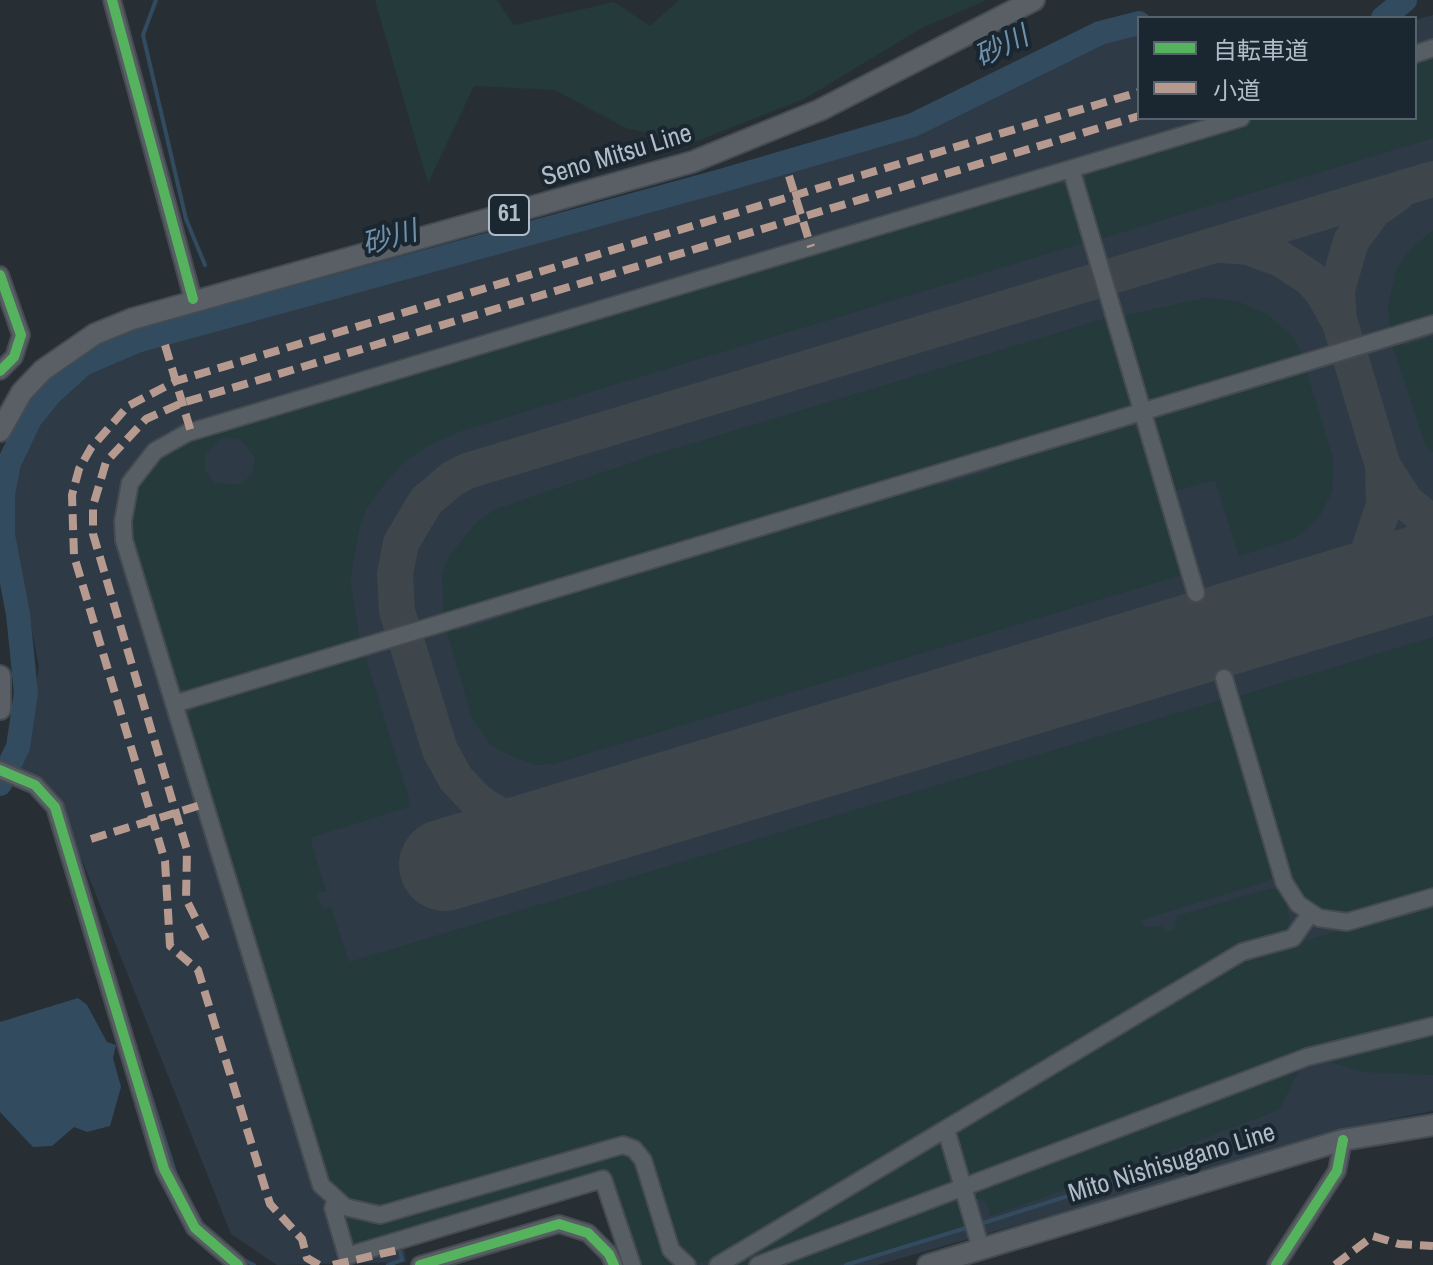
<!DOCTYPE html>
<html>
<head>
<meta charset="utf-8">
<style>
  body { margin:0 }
  #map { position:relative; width:1433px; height:1265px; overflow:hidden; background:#272f35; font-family:"Archivo Narrow","Noto Sans JP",sans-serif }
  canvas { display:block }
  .legend { position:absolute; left:1137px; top:16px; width:280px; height:104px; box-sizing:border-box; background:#1a2630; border:2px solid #56626d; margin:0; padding:10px 14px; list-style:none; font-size:24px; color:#b0bcc8 }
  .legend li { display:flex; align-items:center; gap:16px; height:40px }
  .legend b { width:40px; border:2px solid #56626d }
</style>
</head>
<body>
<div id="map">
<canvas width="1433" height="1265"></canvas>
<ul class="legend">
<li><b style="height:10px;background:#56b35d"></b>自転車道</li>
<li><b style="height:10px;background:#b69a8f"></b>小道</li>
</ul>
</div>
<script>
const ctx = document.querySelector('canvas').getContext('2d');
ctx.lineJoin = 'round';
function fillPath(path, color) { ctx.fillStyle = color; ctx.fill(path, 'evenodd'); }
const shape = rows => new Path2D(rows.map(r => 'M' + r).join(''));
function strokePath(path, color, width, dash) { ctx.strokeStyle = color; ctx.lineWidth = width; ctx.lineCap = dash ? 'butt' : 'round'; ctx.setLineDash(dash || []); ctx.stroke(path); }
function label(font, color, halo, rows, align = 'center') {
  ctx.font = font + ' "Archivo Narrow","Noto Sans JP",sans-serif'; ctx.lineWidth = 8; ctx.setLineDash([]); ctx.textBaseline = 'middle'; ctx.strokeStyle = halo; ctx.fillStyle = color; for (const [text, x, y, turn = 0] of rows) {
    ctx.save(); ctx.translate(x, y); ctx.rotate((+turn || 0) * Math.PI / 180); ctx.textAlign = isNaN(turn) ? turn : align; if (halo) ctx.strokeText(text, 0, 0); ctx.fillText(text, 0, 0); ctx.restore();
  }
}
fillPath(shape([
  [1433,15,1433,1111,1382,1121,877,1265,630,1265,601,1182,404,1246,406,1262,277,1265,231,1234,59,802,40,782,16,768,30,723,39,666,10,522,10,494,19,453,30,432,63,390,91,367,120,356,380,279,914,136,1123,30,1139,30,1139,118,1415,118,1415,20]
]), '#2e3a46');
fillPath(shape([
  [375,0,497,0,514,25,614,2,650,26,679,0,987,0,922,28,804,99,692,143,626,128,555,90,474,86,428,183],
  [1433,55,1433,138,1096,240,1082,187,1089,170,1259,118,1415,118,1415,60],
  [1051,181,1067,186,1086,242,461,431,431,444,404,462,383,486,367,508,359,530,350,580,360,641,193,693,177,686,130,540,132,498,156,460,189,440],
  [223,437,240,439,255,457,252,474,240,485,215,483,205,470,205,454],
  [1433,230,1433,318,1390,331,1388,304,1397,268,1410,250],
  [1205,298,1236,301,1267,314,1294,338,1304,358,1157,402,1146,398,1119,317],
  [1110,317,1132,401,1125,411,444,617,442,574,449,556,477,522,496,509,657,454],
  [1433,337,1433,452,1425,444,1392,344,1405,345],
  [1305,367,1333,458,1332,492,1318,519,1295,538,1239,556,1215,480,1174,491,1153,430,1158,413],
  [1129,424,1144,436,1185,574,553,764,536,765,504,753,491,745,472,718,446,628,458,631,514,614,524,604,926,484,938,486,991,471,1001,459],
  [1433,637,1433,891,1355,914,1319,912,1294,889,1236,697],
  [364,652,411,806,310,838,326,891,317,894,323,910,331,907,349,962,1224,699,1277,874,1267,881,1141,920,1143,927,1161,926,1166,932,1175,929,1177,916,1272,888,1283,894,1290,919,1286,934,715,1258,696,1263,684,1258,624,1139,610,1137,388,1204,366,1205,348,1199,324,1173,187,724,193,704],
  [1433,903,1433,1021,966,1181,955,1136,964,1124,1237,961],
  [1433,1030,1433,1075,1365,1072,1315,1058],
  [1302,1064,1279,1110,1123,1169,990,1216,986,1201,973,1198,969,1189],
  [935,1140,944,1144,956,1186,747,1265,731,1265],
  [618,1150,633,1156,677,1265,638,1265,605,1173,350,1251,337,1208,359,1216],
  [958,1193,969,1225,838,1265,769,1265]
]), '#243a3b');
fillPath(shape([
  [78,998,87,1005,107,1042,116,1045,113,1058,121,1087,110,1126,87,1132,74,1127,52,1146,33,1147,0,1112,0,1022]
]), '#334b5f');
strokePath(shape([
  [156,0,143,35,186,219,205,265],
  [227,311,229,315],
  [134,1043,176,1175],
  [980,1224,1168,1164],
  [242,1259,254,1265],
  [388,1265,402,1260,400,1252],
  [846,1265,969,1227]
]), '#334b5f', 4);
strokePath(shape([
  [1383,18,1405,0],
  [0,784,18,747,26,693,18,614,3,535,3,494,9,463,30,419,51,393,83,364,137,341,717,182,913,125,1100,33,1139,23]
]), '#334b5f', 24);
strokePath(shape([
  [1222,245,1248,247,1281,259,1310,278,1322,291,1340,323,1383,466,1406,502,1433,524],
  [1339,321,1337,290,1351,241,1373,211,1397,194],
  [1300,608,1340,586,1368,553,1384,505,1383,466],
  [554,832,507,820,479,803,456,779,440,750,397,611,395,574,401,543,426,501,452,479,467,471,1433,179]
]), '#3e464b', 36);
strokePath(shape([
  [445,865,1433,567]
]), '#3e464b', 92);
const minor = shape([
  [112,0,193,299],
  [1415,54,1433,48],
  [1071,169,1196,593],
  [0,275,21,335,14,357,0,371],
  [1224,678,1284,882,1298,904,1319,918,1347,922,1433,897],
  [174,704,1433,324],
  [0,770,35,785,55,807,164,1169,195,1228,238,1265],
  [946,1129,981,1249],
  [336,1201,333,1208,347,1256,603,1179,632,1265],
  [420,1265,559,1224,588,1233,609,1254,614,1265],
  [687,1265,671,1250,643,1160,634,1149,623,1145,380,1215,345,1207,321,1185,124,540,123,521,130,483,155,451,187,433,1241,118],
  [718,1265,1242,952,1293,938,1310,914],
  [758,1265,1307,1057,1433,1026],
  [1276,1265,1337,1171,1343,1140]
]);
const major = shape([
  [0,431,22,392,43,370,95,334,132,319,692,162,820,110,1034,0],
  [0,676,0,709],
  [928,1265,1343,1140,1433,1125]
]);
strokePath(minor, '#454b50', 20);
strokePath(major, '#444c52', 24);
strokePath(minor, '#575e64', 16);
strokePath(major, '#5a5f66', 20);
strokePath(shape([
  [789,176,811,247],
  [165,345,191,432],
  [91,839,204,804],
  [206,939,186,899,187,850,93,534,93,506,106,462,146,419,182,403,1139,116],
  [319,1265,307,1258,302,1239,270,1204,198,970,170,946,165,861,74,556,72,495,79,469,91,448,128,406,176,381,1139,92],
  [333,1265,402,1249],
  [1335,1265,1373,1236,1399,1244,1433,1246]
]), '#b69a8f', 8, [16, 8]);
strokePath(shape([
  [112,0,193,299],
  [0,275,21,335,14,357,0,371],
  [0,770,35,785,55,807,164,1169,195,1228,238,1265],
  [420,1265,559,1224,588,1233,609,1254,614,1265],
  [1276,1265,1337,1171,1343,1140]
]), '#56b35d', 10);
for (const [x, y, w] of [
  [509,215,40]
]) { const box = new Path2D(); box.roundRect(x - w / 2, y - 20, w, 40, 6); ctx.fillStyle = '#1a2630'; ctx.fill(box); strokePath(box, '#b0bcc8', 2); }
label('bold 24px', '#b0bcc8', null, [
  ["61",509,215]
]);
label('26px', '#b0bcc8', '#1a2630', [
  ["Seno Mitsu Line",617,156,-17],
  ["Mito Nishisugano Line",1172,1164,-17]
]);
label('italic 28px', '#6f91ac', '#1a2630', [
  ["砂川",1002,48,-26],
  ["砂川",390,239,-16]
]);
</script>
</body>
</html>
